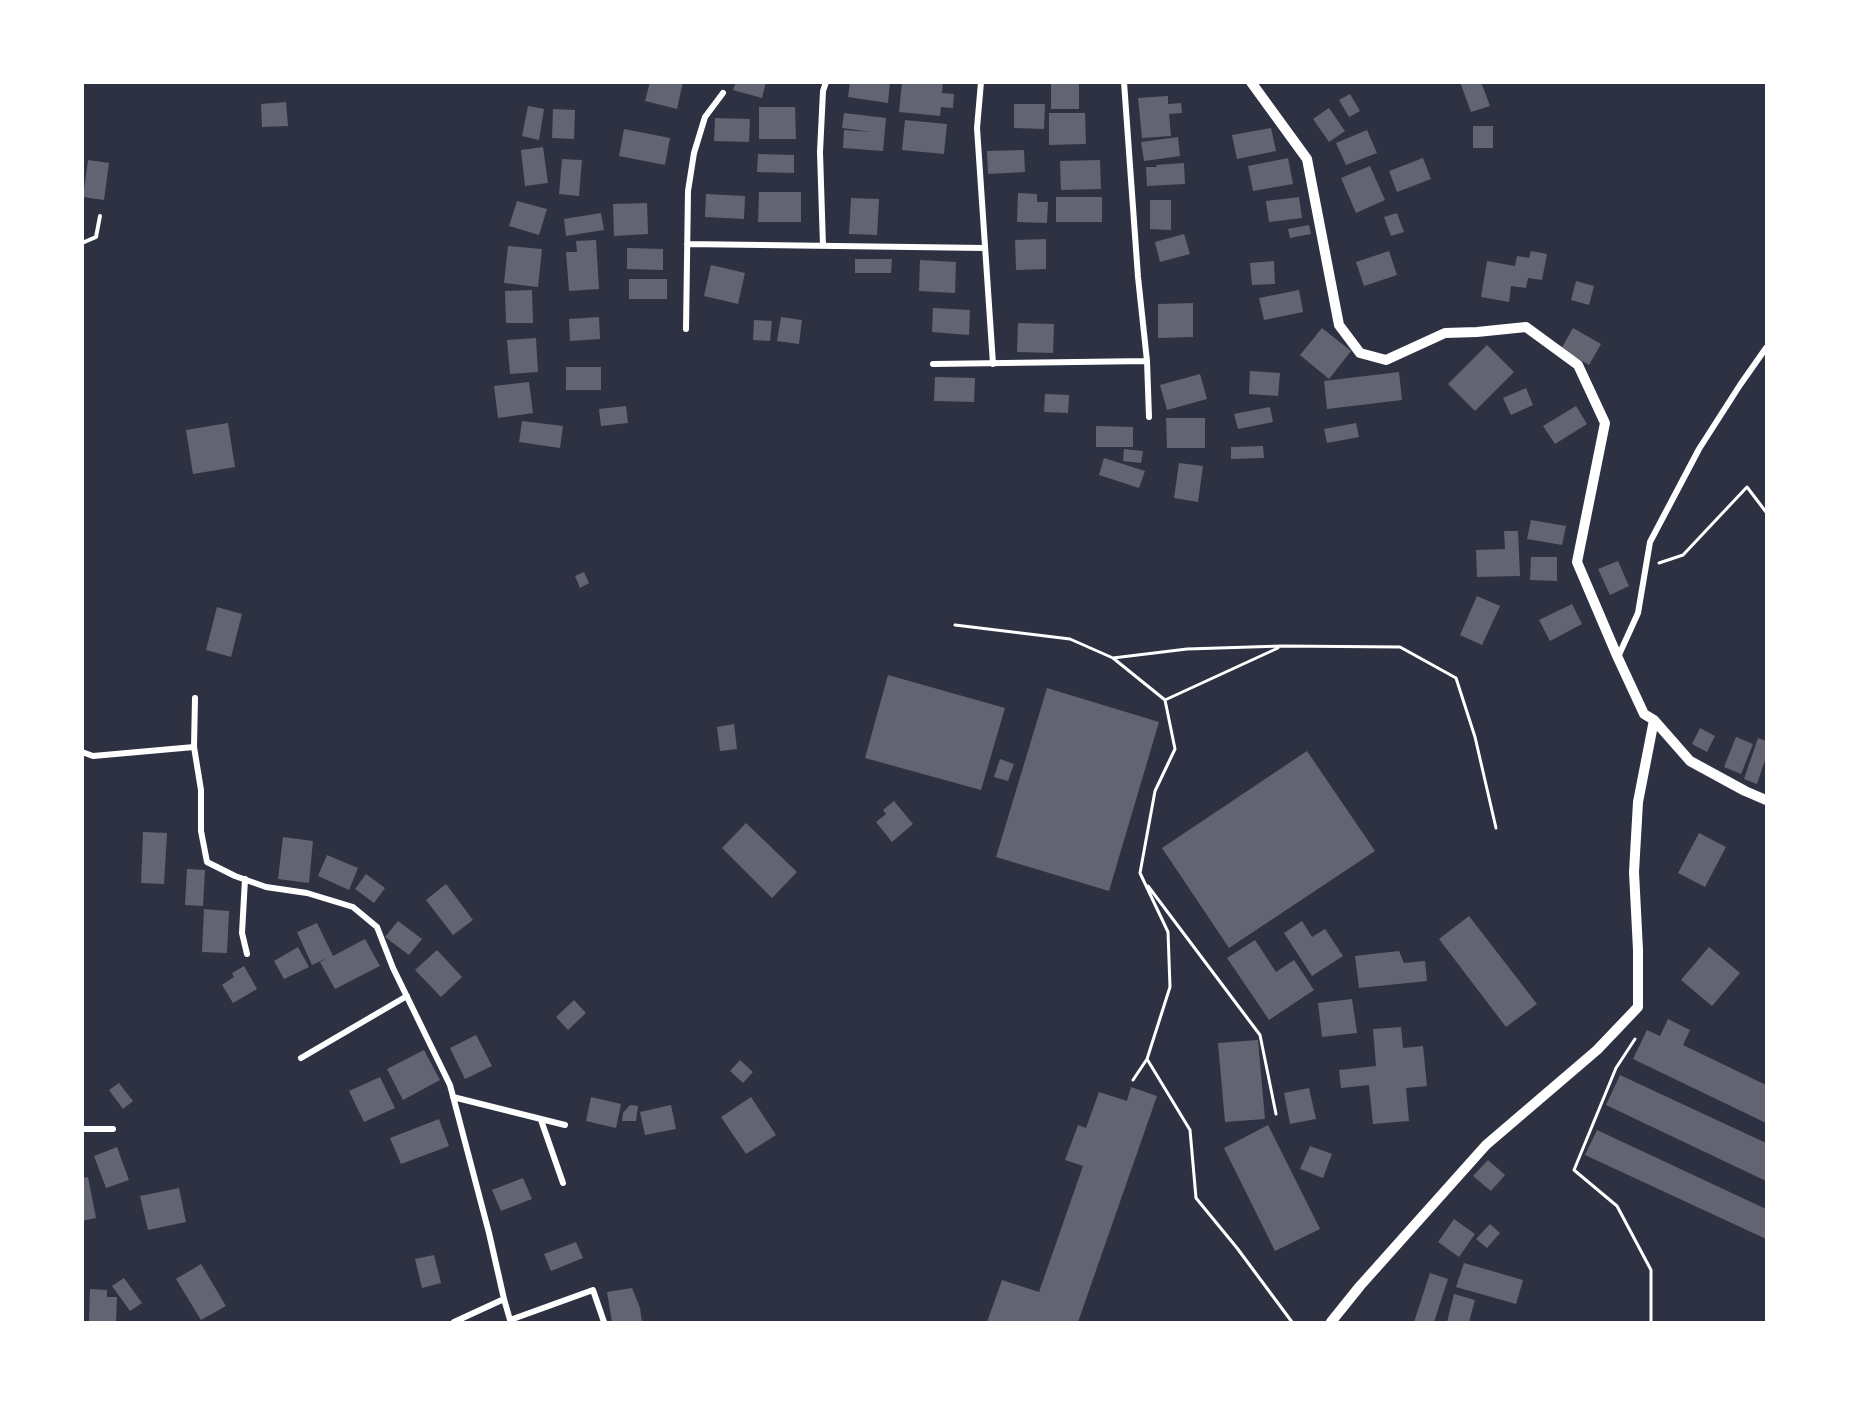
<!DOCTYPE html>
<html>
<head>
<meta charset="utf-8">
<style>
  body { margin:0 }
  #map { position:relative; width:1849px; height:1405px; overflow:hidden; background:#2d3142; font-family:Manrope,sans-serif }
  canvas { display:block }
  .frame { position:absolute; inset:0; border:84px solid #fff; pointer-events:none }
</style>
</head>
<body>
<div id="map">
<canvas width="1849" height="1405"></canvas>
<div class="frame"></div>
</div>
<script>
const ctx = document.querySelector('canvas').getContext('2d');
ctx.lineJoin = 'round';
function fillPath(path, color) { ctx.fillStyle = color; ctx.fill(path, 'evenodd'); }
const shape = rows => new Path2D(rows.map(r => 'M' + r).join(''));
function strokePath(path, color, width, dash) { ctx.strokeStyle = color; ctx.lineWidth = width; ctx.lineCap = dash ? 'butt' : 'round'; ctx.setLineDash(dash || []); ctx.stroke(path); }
fillPath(shape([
  [650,82,683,82,677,109,645,101],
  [736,82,766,82,762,98,733,90],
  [850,82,890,82,888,103,848,97],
  [902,82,943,82,942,93,954,94,953,108,941,107,940,116,899,112],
  [1051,82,1079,82,1079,109,1051,109],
  [1460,82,1481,82,1490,106,1471,112],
  [1350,94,1360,111,1349,117,1339,100],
  [1168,96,1168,104,1181,103,1182,113,1169,114,1171,136,1142,138,1138,98],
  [286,102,288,126,262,127,261,104],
  [1014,104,1045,104,1044,129,1014,128],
  [528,106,544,109,539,140,522,136],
  [759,107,795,107,796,139,759,139],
  [1329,108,1345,131,1329,142,1313,119],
  [553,109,575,110,574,139,552,138],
  [844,113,886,118,883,151,843,148,844,130,872,132,842,128],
  [1049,113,1085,113,1086,144,1049,145],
  [715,118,750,119,749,142,714,141],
  [905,120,947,124,944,154,902,150],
  [1473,126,1493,126,1493,148,1473,148],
  [1271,128,1276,151,1237,159,1232,135],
  [624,129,670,138,665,165,619,156],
  [1367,130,1377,153,1346,165,1336,143],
  [1178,137,1180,156,1144,161,1141,142],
  [543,147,548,183,525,186,521,150],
  [1024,150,1025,172,988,174,987,151],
  [758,154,794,155,794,173,757,172],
  [1288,158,1293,184,1253,191,1248,166],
  [1423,158,1431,179,1397,192,1389,171],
  [562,159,582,160,579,196,559,194],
  [88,160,109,163,104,200,83,197],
  [1100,160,1101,189,1061,190,1060,161],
  [1184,163,1185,184,1147,186,1146,167,1157,167,1156,165],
  [1370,166,1385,200,1356,213,1341,178],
  [759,192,801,192,801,222,758,222],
  [1018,193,1037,194,1037,202,1048,202,1047,223,1017,222],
  [706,194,745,196,744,219,705,217],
  [1056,197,1102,197,1102,222,1056,222],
  [1299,197,1302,218,1269,222,1266,201],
  [851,198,879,199,877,235,849,234],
  [1150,200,1171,200,1171,230,1150,229],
  [517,201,547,209,539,235,509,226],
  [647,203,648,234,614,236,613,204],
  [601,213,604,230,566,236,564,219],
  [1397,213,1404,232,1391,236,1384,217],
  [1309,225,1311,234,1290,238,1288,229],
  [1184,234,1190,254,1160,262,1155,242],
  [1046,239,1046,269,1016,270,1015,240],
  [596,240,599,289,569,291,566,252,577,252,576,241],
  [508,246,542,249,538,287,504,283],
  [627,248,663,249,663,270,627,269],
  [1389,251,1397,275,1364,286,1356,262],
  [1531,251,1547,254,1542,280,1528,278,1526,288,1511,286,1509,302,1481,297,1487,261,1515,266,1517,256,1529,258],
  [855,259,892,259,891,273,855,273],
  [920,260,956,262,955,293,919,291],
  [1274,261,1275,284,1252,285,1250,263],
  [711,265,745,273,738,304,704,296],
  [629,279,667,279,667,299,629,299],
  [1576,281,1594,286,1589,305,1571,300],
  [532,290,533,323,506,323,505,291],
  [1299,290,1303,312,1264,320,1259,298],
  [1193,303,1193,337,1158,338,1158,304],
  [933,308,970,310,969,335,932,332],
  [599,317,600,339,570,341,569,319],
  [781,317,802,320,799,344,777,341],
  [754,320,772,321,770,341,753,340],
  [1018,323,1054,324,1053,353,1017,352],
  [1322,328,1351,351,1329,379,1300,355],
  [1573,328,1601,344,1589,365,1561,349],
  [536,338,538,372,510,374,507,340],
  [1487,345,1514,372,1475,411,1448,384],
  [566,367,601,367,601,390,566,390],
  [1250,371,1280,373,1278,396,1249,394],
  [1399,372,1402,400,1327,409,1324,381],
  [1200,374,1207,399,1167,410,1160,385],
  [935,377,975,378,974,402,934,401],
  [529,382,533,413,498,418,494,386],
  [1526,388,1533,405,1511,415,1503,398],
  [1045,394,1069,395,1068,413,1044,412],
  [626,406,628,423,601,426,599,409],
  [1576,406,1587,424,1555,444,1543,426],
  [1270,407,1273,422,1238,429,1234,414],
  [1166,418,1205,418,1205,448,1167,448],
  [522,421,563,426,560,448,519,442],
  [228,423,235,467,193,474,186,430],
  [1356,423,1359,437,1327,443,1324,429],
  [1096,426,1133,427,1133,447,1096,447],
  [1263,446,1264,458,1231,459,1231,447],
  [1124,449,1143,451,1141,463,1123,461],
  [1104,458,1145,471,1139,488,1099,475],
  [1179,463,1203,466,1198,502,1174,498],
  [1531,520,1566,526,1562,545,1527,539],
  [1504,531,1518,531,1520,576,1477,577,1476,550,1505,549],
  [1531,557,1557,557,1557,581,1530,580],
  [1618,561,1629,586,1610,595,1598,569],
  [584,572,589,583,580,588,575,576],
  [1477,596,1500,606,1482,645,1460,635],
  [1572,604,1582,624,1550,641,1539,620],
  [217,607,242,614,231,657,206,650],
  [888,675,1005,708,981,790,865,758],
  [1047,688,1159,722,1109,891,996,857],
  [734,724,737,749,720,751,717,727],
  [1700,728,1715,736,1707,752,1692,744],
  [1736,737,1753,744,1741,774,1724,767],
  [1758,738,1766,741,1766,757,1757,784,1744,779],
  [1307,751,1375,851,1229,948,1162,848],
  [1000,759,1014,764,1008,781,994,777],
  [894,801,913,824,892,842,876,822,886,814,883,810],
  [746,823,797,872,772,898,722,848],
  [143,832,167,833,164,884,141,883],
  [1699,833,1726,847,1705,887,1678,873],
  [283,837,313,841,309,883,278,879],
  [327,855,358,868,349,890,318,876],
  [187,869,205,870,203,906,185,905],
  [366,874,385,888,374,903,355,889],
  [446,884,473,920,453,935,426,900],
  [204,909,229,911,227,953,202,952],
  [1469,916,1537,1004,1506,1027,1439,939],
  [398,921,422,939,409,955,385,937],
  [1302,921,1312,937,1325,929,1343,956,1312,976,1284,933],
  [317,923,333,956,365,939,380,966,335,989,320,962,329,957,312,965,297,932],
  [1255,940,1276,972,1294,960,1314,990,1269,1020,1227,958],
  [298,947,309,967,284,979,274,961],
  [1709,947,1740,973,1712,1006,1681,980],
  [437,950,462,977,441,997,415,970],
  [1399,951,1404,963,1425,961,1427,981,1359,988,1355,956],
  [244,966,257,989,233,1003,222,985,234,977,232,973],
  [1352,999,1357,1033,1322,1037,1318,1003],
  [574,1000,586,1013,568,1030,556,1017],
  [1668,1019,1690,1030,1683,1045,1766,1085,1766,1123,1633,1059,1647,1030,1660,1036],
  [1401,1027,1403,1048,1423,1046,1427,1086,1406,1088,1409,1121,1373,1124,1369,1085,1341,1088,1339,1070,1376,1066,1373,1029],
  [476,1035,492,1066,465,1079,450,1048],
  [1258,1040,1265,1119,1225,1122,1218,1043],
  [424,1050,440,1080,403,1100,387,1069],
  [740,1060,753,1072,743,1083,730,1071],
  [1620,1075,1766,1143,1766,1181,1606,1105],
  [380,1077,395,1108,364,1122,349,1091],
  [119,1083,133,1101,123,1109,109,1090],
  [1131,1087,1157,1096,1078,1322,987,1322,1002,1280,1039,1292,1083,1166,1065,1160,1078,1125,1086,1128,1099,1092,1127,1101],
  [1309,1088,1316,1119,1290,1124,1284,1093],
  [591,1097,621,1104,616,1128,586,1121],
  [751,1097,776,1135,746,1154,721,1117],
  [630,1105,638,1106,636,1121,622,1121,623,1113],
  [671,1105,676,1129,645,1135,640,1112],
  [439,1119,449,1146,401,1164,390,1138],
  [1268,1125,1320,1229,1275,1251,1224,1148],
  [1597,1130,1766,1209,1766,1239,1585,1155],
  [1310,1146,1332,1154,1323,1178,1300,1169],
  [117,1147,129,1180,106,1188,94,1156],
  [1488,1160,1505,1175,1491,1191,1473,1176],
  [88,1177,96,1218,82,1221,82,1178],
  [523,1178,532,1199,501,1211,492,1190],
  [179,1188,186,1222,148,1230,140,1196],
  [1454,1219,1475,1234,1459,1257,1438,1242],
  [1490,1224,1500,1233,1487,1248,1476,1239],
  [576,1242,583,1258,551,1271,544,1254],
  [434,1255,441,1283,422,1288,415,1259],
  [1464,1263,1523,1280,1516,1304,1456,1287],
  [201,1264,226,1306,201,1320,176,1279],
  [1430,1273,1448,1279,1434,1322,1414,1322],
  [124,1278,142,1303,130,1311,112,1286],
  [632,1288,640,1308,642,1322,612,1322,607,1292],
  [90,1289,107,1290,107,1297,117,1297,116,1322,89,1322],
  [1454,1294,1475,1300,1469,1322,1447,1322]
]), '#626471');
strokePath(shape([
  [1659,563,1683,555,1747,487,1766,512],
  [955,625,1070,639,1113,658,1165,700,1175,749,1155,791,1140,873,1168,932,1170,987,1147,1059,1133,1080],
  [1113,658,1187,649,1282,646,1400,647,1456,678,1475,737,1496,828],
  [1165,700,1278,648],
  [1148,886,1260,1035,1276,1114],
  [1635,1039,1616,1068,1574,1170,1617,1206,1651,1270,1651,1322],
  [1147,1059,1190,1130,1196,1198,1237,1248,1292,1322]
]), '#fff', 3);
strokePath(shape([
  [82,243,96,237,100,216]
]), '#fff', 4);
strokePath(shape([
  [981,82,977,128,993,364],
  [1124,82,1138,277,1147,361,1149,417],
  [687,244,985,248],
  [823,246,820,152,823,91,826,82],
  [686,329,688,191,694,153,705,117,723,93],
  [933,364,1147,361],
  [1618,657,1638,613,1650,542,1699,449,1740,385,1766,348],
  [194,747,201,790,201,831,207,862,235,876,266,887,307,893,353,907,377,927,393,968,450,1085,489,1233,504,1299,454,1322],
  [82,752,93,756,194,747,195,698],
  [245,879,242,933,247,954],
  [301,1058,407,996],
  [453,1097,565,1125],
  [541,1120,563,1183],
  [82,1129,113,1129],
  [504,1299,510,1320,593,1290,604,1322]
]), '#fff', 6);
strokePath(shape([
  [1251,82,1307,159,1339,325,1360,353,1386,360,1445,333,1477,332,1526,327,1578,365,1605,423,1577,562,1618,658,1644,714,1654,720,1690,761,1745,791,1766,800],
  [1331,1322,1360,1286,1486,1145,1597,1050,1638,1007,1638,950,1634,872,1638,802,1654,720]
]), '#fff', 10);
</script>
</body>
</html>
